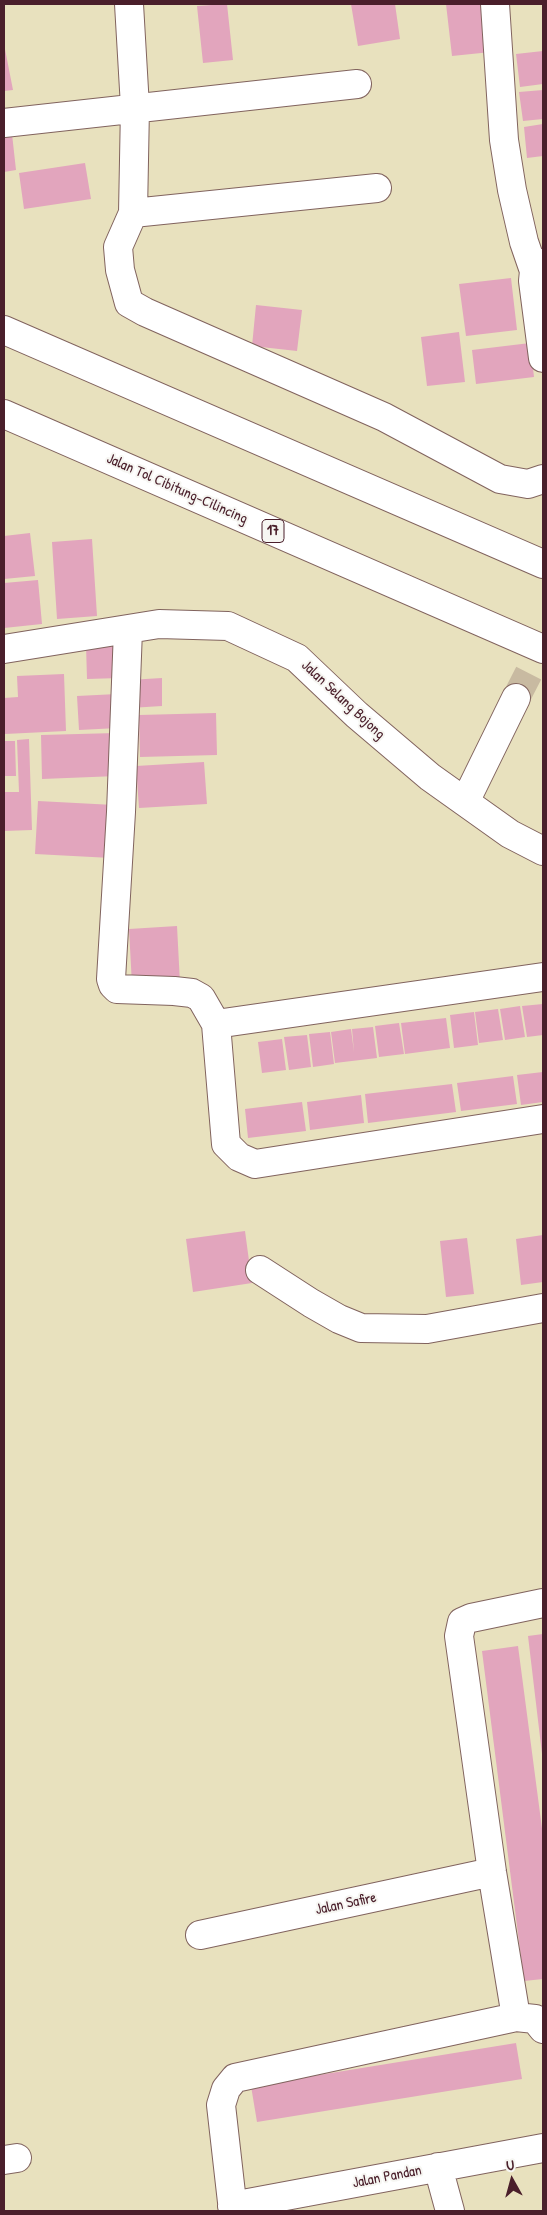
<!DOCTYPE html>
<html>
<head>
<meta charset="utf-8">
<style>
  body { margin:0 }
  #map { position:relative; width:547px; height:2215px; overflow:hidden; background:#e8e1be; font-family:"Patrick Hand",sans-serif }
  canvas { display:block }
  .frame { position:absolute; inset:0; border:5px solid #4a1f2b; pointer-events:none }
  .north { position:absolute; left:487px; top:2155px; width:50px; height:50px; -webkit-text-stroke:4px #f6f6f2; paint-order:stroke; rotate:353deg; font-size:14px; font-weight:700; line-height:20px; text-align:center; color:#4a1f2b }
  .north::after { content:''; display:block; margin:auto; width:18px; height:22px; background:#4a1f2b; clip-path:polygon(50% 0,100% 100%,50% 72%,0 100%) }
</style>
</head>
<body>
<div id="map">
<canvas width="547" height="2215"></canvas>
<div class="frame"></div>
<div class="north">U</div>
</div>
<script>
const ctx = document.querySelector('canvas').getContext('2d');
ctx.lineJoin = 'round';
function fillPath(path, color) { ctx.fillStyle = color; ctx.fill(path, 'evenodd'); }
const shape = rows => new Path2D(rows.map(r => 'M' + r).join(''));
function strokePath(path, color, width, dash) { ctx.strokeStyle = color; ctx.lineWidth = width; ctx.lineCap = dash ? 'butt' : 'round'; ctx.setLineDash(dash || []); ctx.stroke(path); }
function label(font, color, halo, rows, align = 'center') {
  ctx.font = font + ' "Patrick Hand",sans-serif'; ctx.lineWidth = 4; ctx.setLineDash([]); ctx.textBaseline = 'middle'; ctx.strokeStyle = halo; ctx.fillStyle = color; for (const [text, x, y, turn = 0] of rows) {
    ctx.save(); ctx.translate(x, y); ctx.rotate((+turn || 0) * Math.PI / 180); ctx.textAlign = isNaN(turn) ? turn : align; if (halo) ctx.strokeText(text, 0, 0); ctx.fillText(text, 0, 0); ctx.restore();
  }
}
fillPath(shape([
  [227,4,233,60,203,63,197,6],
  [351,4,395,4,400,39,358,46],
  [446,4,486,4,491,52,452,56],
  [4,44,13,90,4,91],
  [543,51,543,84,520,87,516,54],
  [543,90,543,119,523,121,519,92],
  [543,124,543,156,527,158,524,127],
  [11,125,16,170,4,172,4,126],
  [85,163,91,199,24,209,19,173],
  [511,278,517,330,466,336,459,284],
  [256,305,302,310,297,351,252,346],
  [459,332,465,382,427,386,421,337],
  [530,343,534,377,476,384,472,350],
  [30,533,35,576,4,579,4,536],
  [92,539,97,616,57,619,52,542],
  [38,580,42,624,4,628,4,583],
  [119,644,120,678,87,679,86,645],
  [64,674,66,731,5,734,4,698,18,697,17,676],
  [162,678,162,706,130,708,129,680],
  [117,694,118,728,79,730,77,696],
  [216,713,217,755,140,757,139,715],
  [116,733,117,776,42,779,41,735],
  [29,739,32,830,4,831,4,792,19,792,17,740],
  [4,741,15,741,16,776,4,776],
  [204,762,207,804,139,808,136,766],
  [38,801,114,805,111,858,35,854],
  [177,926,180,983,132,985,129,929],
  [543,1004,543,1035,527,1037,522,1006],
  [520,1006,525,1037,505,1040,500,1009],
  [498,1009,503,1040,479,1043,475,1012],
  [474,1012,478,1045,454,1048,450,1015],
  [446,1018,450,1048,405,1054,401,1023],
  [399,1023,404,1054,379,1057,375,1026],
  [373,1027,377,1058,335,1063,331,1032,351,1029,354,1052,352,1029],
  [330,1032,334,1064,313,1067,309,1034],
  [307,1035,311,1067,289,1070,284,1037],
  [282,1039,286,1070,262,1073,258,1042],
  [543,1072,543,1102,521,1105,517,1075],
  [513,1076,517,1104,461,1111,457,1083],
  [452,1084,456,1112,368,1123,365,1094],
  [361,1095,364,1123,310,1130,307,1102],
  [302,1102,306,1131,248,1138,245,1109],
  [245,1231,252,1283,193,1292,186,1239],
  [543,1235,543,1282,521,1285,516,1239],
  [467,1238,474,1294,446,1297,440,1241],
  [543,1634,543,1754,542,1754,528,1636],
  [518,1646,543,1836,543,1979,524,1981,482,1651],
  [516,2043,522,2079,257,2122,251,2086]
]), '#e2a5bd');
strokePath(shape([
  [516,698,543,645]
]), '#c8baa1', 28, [28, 14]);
const minor = shape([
  [129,4,135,107,133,213,118,247,120,270,129,303,145,312,384,417,500,479,528,484,543,479],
  [495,4,504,140,512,190,524,242,534,271],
  [4,123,357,84],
  [133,213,377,188],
  [543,263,538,264,534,271,533,281,543,358],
  [128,630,121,812,111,979,113,985,117,989,174,991,192,993,201,998,216,1024,226,1144,239,1157,255,1164,543,1119],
  [4,649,159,624,228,626,297,658,357,715,430,777,510,834,543,851],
  [465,802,516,698],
  [216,1024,543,977],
  [260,1270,311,1303,339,1319,361,1328,427,1329,543,1308],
  [200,1935,492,1872],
  [516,2017,492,1872,459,1636,462,1622,471,1618,543,1603],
  [4,2160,17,2158],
  [438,2167,450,2211],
  [232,2206,543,2148],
  [233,2211,221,2105,226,2089,235,2078,516,2017,535,2019,543,2029]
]);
const highway = shape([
  [4,330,543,564],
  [4,414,543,649]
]);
strokePath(minor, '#81635e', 30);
strokePath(highway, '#81635e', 30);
strokePath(minor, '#fff', 28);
strokePath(highway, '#fff', 28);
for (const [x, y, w] of [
  [273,531,22]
]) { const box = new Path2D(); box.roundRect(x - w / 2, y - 11.5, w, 23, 4); ctx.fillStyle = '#f6f6f2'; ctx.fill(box); strokePath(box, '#4a1f2b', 1); }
label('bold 14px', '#4a1f2b', null, [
  ["17",273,531]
]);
label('15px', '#4a1f2b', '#f6f6f2', [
  ["Jalan Tol Cibitung–Cilincing",177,489,24],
  ["Jalan Selang Bojong",343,700,43],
  ["Jalan Safire",346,1904,-12],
  ["Jalan Pandan",387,2177,-11]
]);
</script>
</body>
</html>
